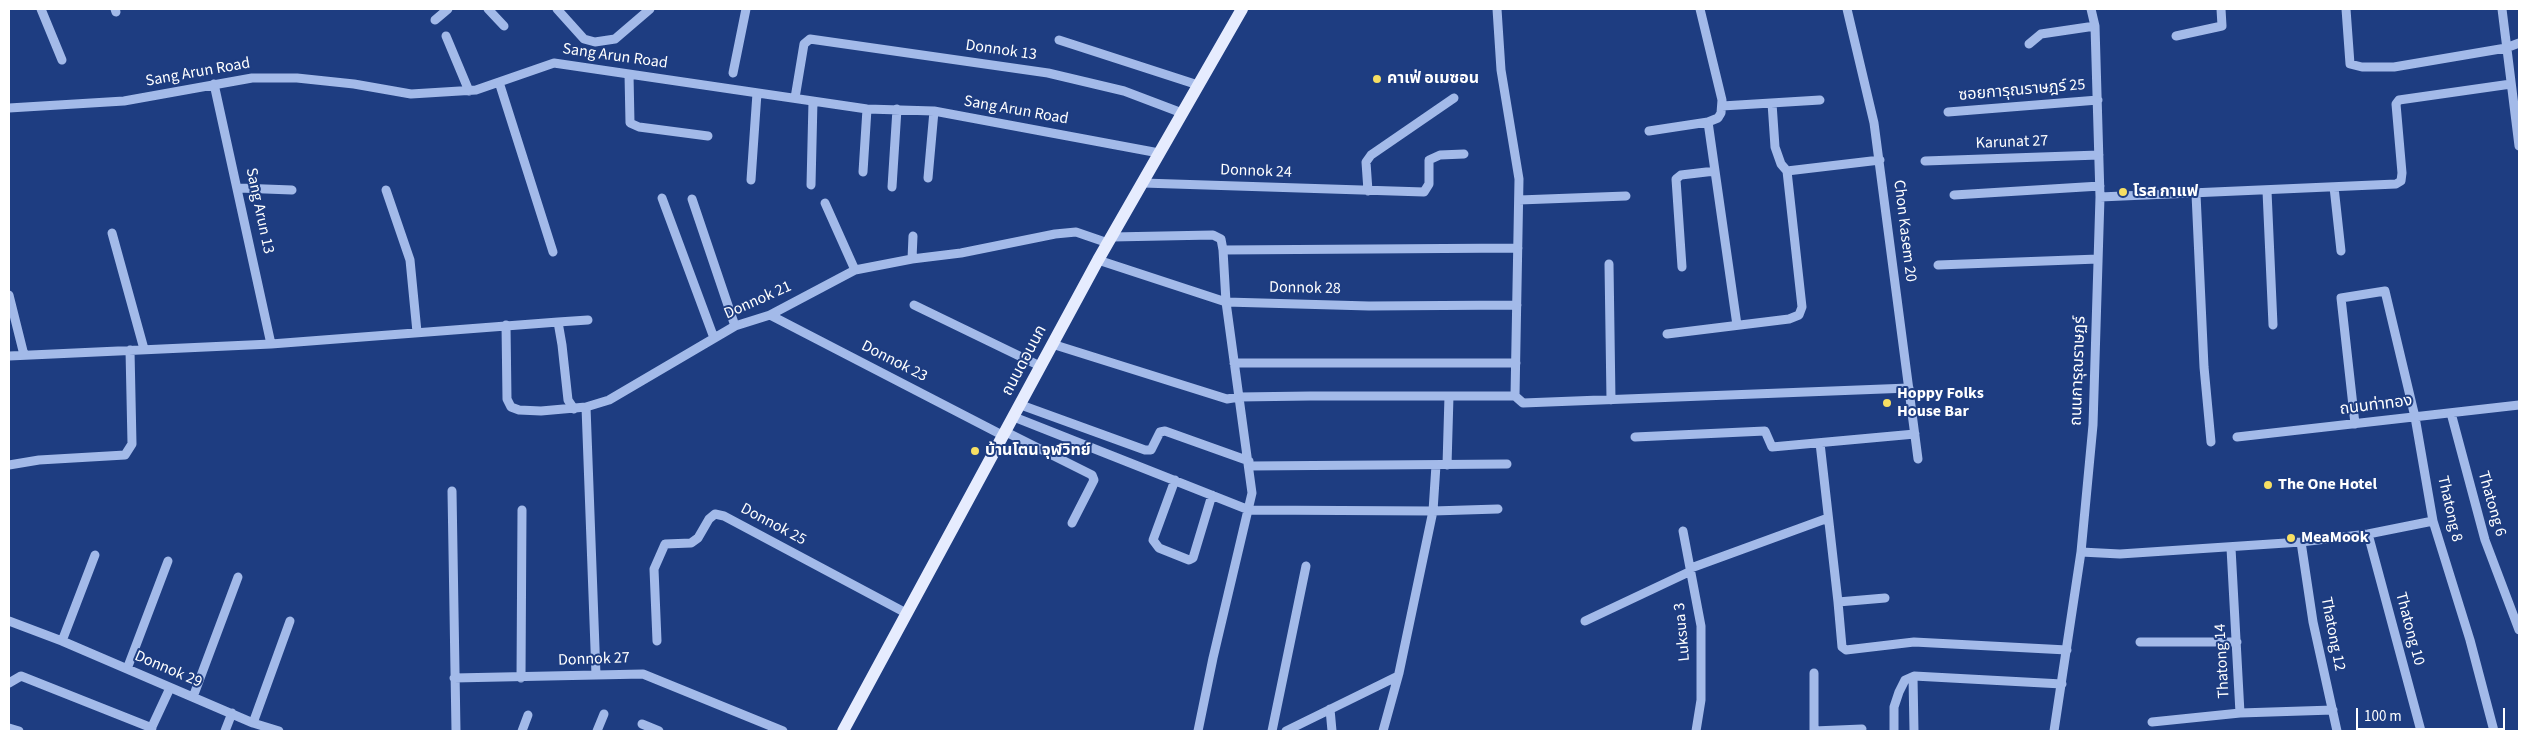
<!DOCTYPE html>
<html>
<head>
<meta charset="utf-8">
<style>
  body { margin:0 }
  #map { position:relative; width:2528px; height:740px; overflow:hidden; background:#1e3d81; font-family:"Source Sans 3",sans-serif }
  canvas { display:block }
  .frame { position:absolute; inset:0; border:10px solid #fff; pointer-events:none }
  .scale { position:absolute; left:2356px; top:708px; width:149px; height:22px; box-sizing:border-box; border:2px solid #fff; border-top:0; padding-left:6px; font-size:15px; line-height:18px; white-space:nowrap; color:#fff; -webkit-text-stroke:4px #1e3d81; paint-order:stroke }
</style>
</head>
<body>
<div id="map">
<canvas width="2528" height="740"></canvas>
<div class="frame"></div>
<div class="scale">100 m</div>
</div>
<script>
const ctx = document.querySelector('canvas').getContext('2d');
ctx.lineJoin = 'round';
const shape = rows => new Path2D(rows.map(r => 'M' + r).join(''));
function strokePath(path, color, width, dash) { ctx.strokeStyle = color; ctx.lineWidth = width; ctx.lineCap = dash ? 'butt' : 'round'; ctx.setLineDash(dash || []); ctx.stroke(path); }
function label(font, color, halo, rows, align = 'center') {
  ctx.font = font + ' "Source Sans 3","Noto Sans Thai",sans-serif'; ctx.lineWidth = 4; ctx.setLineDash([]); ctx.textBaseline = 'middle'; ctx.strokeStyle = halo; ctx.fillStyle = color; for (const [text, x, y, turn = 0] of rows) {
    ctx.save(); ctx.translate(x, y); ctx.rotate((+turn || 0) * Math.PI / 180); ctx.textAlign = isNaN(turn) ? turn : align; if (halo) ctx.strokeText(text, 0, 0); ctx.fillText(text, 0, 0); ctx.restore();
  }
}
strokePath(shape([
  [41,9,62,60],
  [115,9,116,12],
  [488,9,504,26],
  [557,9,584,39,595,42,615,39,650,9],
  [1497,9,1501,70,1519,179,1515,396],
  [1847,9,1874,123,1918,459],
  [2346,9,2350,64,2362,67,2394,67,2506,48,2519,43],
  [2502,9,2519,146],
  [435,20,448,9],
  [446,36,469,91],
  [2176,36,2222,26,2221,9],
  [1059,40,1198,85],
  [2029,44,2041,34,2095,26],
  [733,73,746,9],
  [629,74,630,123,639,127,708,136],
  [499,82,553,252],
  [214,84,271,344],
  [795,98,804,44,810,39,1048,73,1124,91,1182,113],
  [1772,103,1775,147,1781,164,1787,171],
  [1722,106,1820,100],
  [9,108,124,101,252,78,297,78,354,84,411,94,476,90,554,63,867,109,934,111,1159,153],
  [1948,112,2098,100],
  [1708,122,1737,325],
  [1649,131,1708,122,1718,118,1721,113,1722,100,1700,9],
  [1925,161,2099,155],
  [863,172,867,109],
  [928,178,934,111],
  [751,180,757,93],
  [1143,183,1424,192,1429,184,1429,160,1440,155,1464,154],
  [811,185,813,101],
  [892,187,897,109],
  [2334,187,2341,251],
  [239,188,292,190],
  [386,190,410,260,417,332],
  [1368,191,1366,162,1371,155,1454,98],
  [2267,191,2273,325],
  [2196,194,2204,367,2211,442],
  [1954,195,2100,186],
  [2100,197,2396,184,2401,181,2402,173,2396,104,2399,100,2511,84],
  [662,198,714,338],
  [692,199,735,326],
  [1519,200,1626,196],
  [825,203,855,270],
  [112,233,144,349],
  [1112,237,1213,235,1221,239,1223,250,1226,302,1252,493,1213,658,1198,731],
  [1223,250,1518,248],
  [912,259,913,236],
  [1098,260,1226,302,1369,306,1517,305],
  [1609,264,1611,400],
  [1938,265,2098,259],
  [1682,267,1676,179,1681,175,1715,171],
  [9,295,24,355],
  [914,305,1040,366],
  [770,315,1004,436],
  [558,322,588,320],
  [506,325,507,399,511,407,519,410,541,411,586,407,609,400,735,326,770,315,855,270,912,259,961,253,1055,234,1076,232,1108,243],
  [1667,334,1789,319,1799,315,1802,307,1787,171,1880,160],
  [1052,344,1227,399,1239,397,1310,396,1515,396,1523,403,1909,388],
  [9,356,271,344,558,322,562,345,568,400,574,409],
  [1234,363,1516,363],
  [1021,405,1145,450,1151,450,1160,432,1165,431,1249,461],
  [586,407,596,675],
  [2451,413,2485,540,2519,630],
  [1014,417,1249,510,1433,511,1498,509],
  [2355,424,2341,298,2385,291,2415,417,2433,521,2470,640,2494,731],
  [1006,432,1092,475,1094,480,1072,523],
  [1635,437,1765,431,1772,447,1915,434],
  [2237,437,2519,405],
  [1820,443,1838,602,1885,598],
  [9,465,39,460,125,455,132,444,130,350],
  [1447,465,1449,396],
  [1249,466,1507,464],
  [1175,480,1153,540,1159,548,1189,560,1193,558,1212,495],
  [452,491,456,731],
  [1683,531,1701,626,1701,700,1696,731],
  [2368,534,2421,731],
  [2301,542,2313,622,2337,731],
  [2081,552,2120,554,2301,542,2368,534,2433,521],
  [1691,568,1828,518],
  [1838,602,1842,647,1846,650,1914,642,2067,650],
  [9,621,62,641,253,723,279,731],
  [1585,621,1691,571],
  [62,641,95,555],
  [657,641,654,569,665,544,691,543,698,538,709,519,715,514,724,516,906,613],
  [2140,642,2237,642],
  [127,669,168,561],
  [1814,673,1814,731],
  [1913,677,1914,731],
  [454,678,643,674,783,731],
  [521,678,522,510],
  [9,683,21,676,152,728],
  [193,697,238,577],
  [1330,709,1332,731],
  [2240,713,2333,710],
  [2152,722,2240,713,2231,548],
  [253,723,290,621],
  [642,724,659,731],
  [9,728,19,731],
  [150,731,170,688],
  [225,731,232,713],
  [522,731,528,715],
  [597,731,604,714],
  [1272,731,1306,566],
  [1286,731,1398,676],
  [1383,731,1399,673,1433,511,1436,465],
  [1814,731,1862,729],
  [1894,731,1894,707,1899,692,1905,680,1914,676,2062,684],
  [2054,731,2081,552,2093,425,2100,197,2095,26,2091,9]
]), '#a3bae9', 9);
strokePath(shape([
  [843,731,1098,260,1242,9]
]), '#e6ecfe', 12);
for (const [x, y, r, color] of [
  [1377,79,5,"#f7df63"],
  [2123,192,5,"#f7df63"],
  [1887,403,5,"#f7df63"],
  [975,451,5,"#f7df63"],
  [2268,485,5,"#f7df63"],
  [2291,538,5,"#f7df63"]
]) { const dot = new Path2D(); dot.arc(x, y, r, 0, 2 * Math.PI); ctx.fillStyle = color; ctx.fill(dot); strokePath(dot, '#1e3d81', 2); }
label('16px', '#fff', '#1e3d81', [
  ["Donnok 13",1001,51,8],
  ["Sang Arun Road",615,57,8],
  ["Sang Arun Road",198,73,-10],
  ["ซอยการุณราษฎร์ 25",2022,91,-5],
  ["Sang Arun Road",1016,111,10],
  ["Karunat 27",2012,143,-2],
  ["Donnok 24",1256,172,2],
  ["Sang Arun 13",259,211,78],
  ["Chon Kasem 20",1904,231,83],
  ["Donnok 28",1305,289,1],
  ["Donnok 21",758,301,-24],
  ["ถนนดอนนก",1025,361,-62],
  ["Donnok 23",894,362,27],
  ["ถนนการุณราษฏร์",2079,371,-88],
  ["ถนนท่าทอง",2376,406,-7],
  ["Thatong 6",2491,504,74],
  ["Thatong 8",2449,509,77],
  ["Donnok 25",773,525,28],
  ["Thatong 10",2409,629,75],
  ["Luksua 3",1683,632,-95],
  ["Thatong 12",2332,634,79],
  ["Donnok 27",594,660,-2],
  ["Thatong 14",2223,661,-93],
  ["Donnok 29",168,670,23]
]);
label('bold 16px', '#fff', '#1e3d81', [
  ["คาเฟ่ อเมซอน",1387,79],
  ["โรส กาแฟ",2133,192],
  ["Hoppy Folks",1897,394],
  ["House Bar",1897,412],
  ["บ้านโตน จุฬวิทย์",985,451],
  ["The One Hotel",2278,485],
  ["MeaMook",2301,538]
], 'left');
</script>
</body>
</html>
